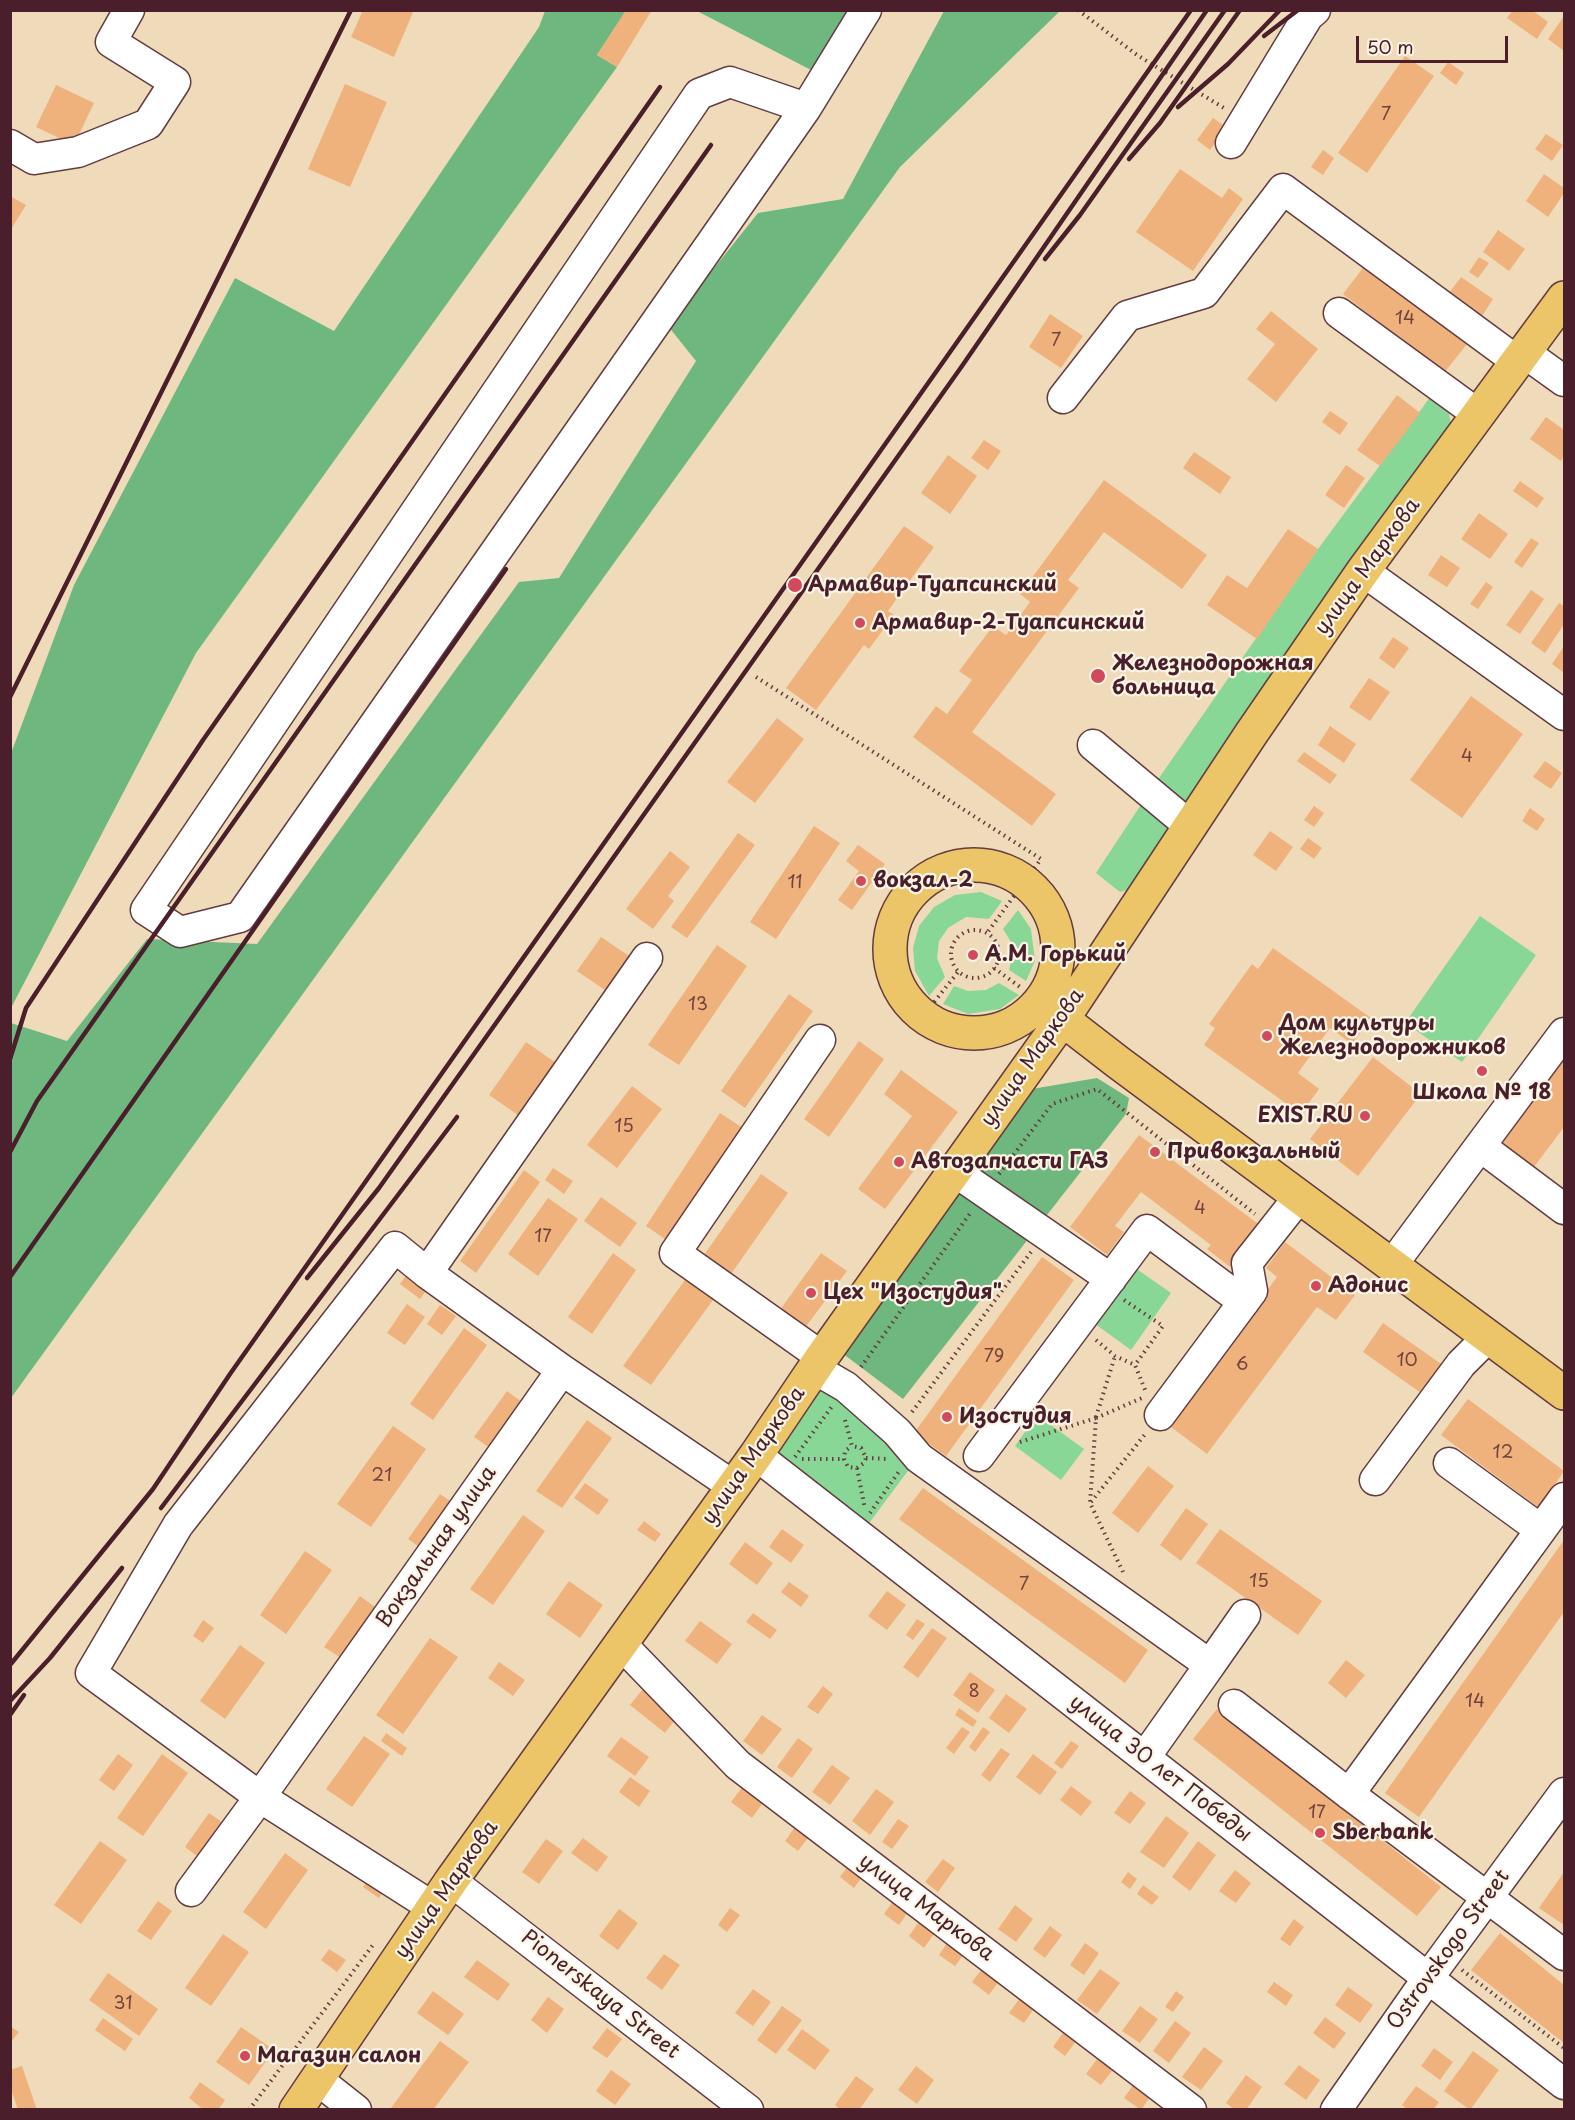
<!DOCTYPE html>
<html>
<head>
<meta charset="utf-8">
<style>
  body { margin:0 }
  #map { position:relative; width:1575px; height:2120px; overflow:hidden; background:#efdbb9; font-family:"Playpen Sans",sans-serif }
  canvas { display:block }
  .frame { position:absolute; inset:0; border:12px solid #4a1f2b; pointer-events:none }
  .scale { position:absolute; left:1356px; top:36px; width:152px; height:27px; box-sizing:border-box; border:3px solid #4a1f2b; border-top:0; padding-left:8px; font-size:18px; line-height:21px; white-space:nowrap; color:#4a1f2b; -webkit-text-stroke:4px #fcf5e5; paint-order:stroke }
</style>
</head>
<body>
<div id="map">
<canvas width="1575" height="2120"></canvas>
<div class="frame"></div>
<div class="scale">50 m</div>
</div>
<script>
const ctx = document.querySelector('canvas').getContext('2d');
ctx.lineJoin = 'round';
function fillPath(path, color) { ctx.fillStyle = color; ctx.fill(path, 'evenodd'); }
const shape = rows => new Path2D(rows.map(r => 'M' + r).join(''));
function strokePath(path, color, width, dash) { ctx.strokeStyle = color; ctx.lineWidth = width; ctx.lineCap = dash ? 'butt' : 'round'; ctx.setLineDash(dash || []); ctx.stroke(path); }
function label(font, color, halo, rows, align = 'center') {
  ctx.font = font + ' "Playpen Sans",sans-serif'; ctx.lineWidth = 4.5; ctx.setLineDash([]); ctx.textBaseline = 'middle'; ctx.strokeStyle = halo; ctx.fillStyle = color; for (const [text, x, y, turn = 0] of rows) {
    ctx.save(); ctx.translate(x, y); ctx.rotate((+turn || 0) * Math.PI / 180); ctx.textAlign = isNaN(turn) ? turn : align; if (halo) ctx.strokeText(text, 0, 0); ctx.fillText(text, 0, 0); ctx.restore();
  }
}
fillPath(shape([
  [1431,396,1447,405,1451,423,1134,888,1120,892,1096,873,1150,791,1318,549],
  [981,892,1002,901,989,919,966,917,948,928,939,941,937,958,945,977,929,996,915,971,913,948,919,926,934,907,955,895],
  [1018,910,1031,929,1035,961,1026,981,1009,970,1012,957,1011,942,1003,929],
  [1480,916,1536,955,1462,1062,1405,1023],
  [999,983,1019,995,1000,1009,968,1014,943,1004,954,986,968,991,986,990],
  [1131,1265,1171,1293,1131,1350,1091,1321],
  [818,1384,839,1387,913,1464,867,1526,779,1461,773,1443],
  [1037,1415,1084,1449,1061,1480,1015,1446]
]), '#89d796');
fillPath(shape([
  [545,11,626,11,597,55,617,67,196,653,11,1008,10,756,74,585,235,278,334,331,539,27],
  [697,11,849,11,811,70],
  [944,11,1060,11,900,167,11,1398,11,1023,67,1041,147,939,257,944,519,582,559,578,696,361,668,326,758,213,843,199],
  [1097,1078,1129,1098,1126,1114,903,1399,842,1353,1032,1089]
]), '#6eb87f');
fillPath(shape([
  [363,10,414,10,394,57,351,37],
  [626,10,652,10,617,67,597,55],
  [1513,10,1532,10,1548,22,1537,39,1507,18],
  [1564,16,1564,51,1548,39],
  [1405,56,1434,76,1367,173,1338,153],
  [1448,62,1464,73,1456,85,1440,73],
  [345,84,387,102,350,187,308,169],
  [56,85,94,103,74,145,36,127],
  [1213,118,1226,127,1210,150,1197,140],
  [1546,134,1563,145,1552,161,1535,149],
  [1323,150,1334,158,1323,175,1311,167],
  [1180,169,1222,198,1229,188,1243,199,1193,271,1136,232],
  [1544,174,1564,188,1564,193,1548,217,1526,201],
  [10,196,26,205,10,231],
  [1498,230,1525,249,1509,271,1483,252],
  [1479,257,1489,263,1478,278,1469,272],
  [1366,264,1467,344,1444,373,1343,294],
  [1461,277,1493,299,1482,316,1449,293],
  [1271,311,1318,349,1276,402,1247,379,1275,344,1256,329],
  [1050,314,1083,336,1061,368,1029,347],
  [1397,395,1420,413,1380,466,1357,450],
  [1330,411,1348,423,1340,435,1322,422],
  [1546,417,1564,430,1564,456,1561,461,1530,439],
  [984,440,1001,451,988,470,971,458],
  [1194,452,1231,477,1220,494,1183,468],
  [948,455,977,476,950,514,921,493],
  [1346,465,1365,478,1344,508,1325,495],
  [1104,480,1207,555,1182,589,1104,532,1068,580,1079,588,972,732,1056,794,1032,826,913,737,936,706,947,714,972,680,959,671,993,626,1006,635,1030,602,1020,594],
  [1520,481,1544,498,1537,508,1513,491],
  [1479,513,1508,534,1490,559,1461,539],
  [904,526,934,547,888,611,894,615,869,649,864,645,816,710,786,688],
  [1288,529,1318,549,1257,639,1207,605,1227,575,1247,588],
  [1531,538,1539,543,1522,568,1514,562],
  [1441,555,1460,568,1447,587,1428,575],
  [1486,582,1493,587,1478,609,1470,604],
  [1531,590,1544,599,1520,634,1506,625],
  [1559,603,1564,606,1564,624,1545,653,1531,643],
  [1393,637,1409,648,1394,669,1379,658],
  [1564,646,1564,673,1552,664],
  [1369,678,1390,692,1370,721,1349,707],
  [1471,696,1523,734,1462,818,1410,780],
  [777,718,804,739,755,803,727,782],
  [1330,726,1356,744,1344,763,1318,745],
  [1304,752,1337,775,1330,784,1297,761],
  [1545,761,1562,773,1551,789,1533,777],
  [1314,806,1324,813,1314,827,1304,820],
  [1530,808,1545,819,1537,831,1522,821],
  [814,826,840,843,776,939,750,922],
  [1270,831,1293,847,1276,871,1253,855],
  [738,833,755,845,687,938,671,927],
  [1308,838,1322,848,1314,859,1300,849],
  [858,845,885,864,852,910,838,900,859,871,846,861],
  [670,851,690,867,668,896,674,901,653,929,626,909],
  [601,937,629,956,605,990,577,971],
  [717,945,747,966,679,1065,648,1045],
  [1273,948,1371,1018,1352,1044,1330,1028,1298,1073,1319,1089,1301,1114,1204,1045,1215,1028,1209,1024,1252,964,1258,969],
  [789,994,813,1011,745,1108,721,1091],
  [859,1041,884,1059,829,1137,804,1119],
  [526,1042,562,1067,525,1120,489,1095],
  [1373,1057,1421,1094,1358,1176,1310,1139],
  [1564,1060,1564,1127,1531,1171,1499,1148],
  [901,1070,958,1112,885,1209,858,1189,912,1116,884,1094],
  [632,1086,662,1109,617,1168,587,1145],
  [720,1113,743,1128,668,1241,646,1226],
  [1139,1135,1261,1226,1230,1267,1207,1249,1211,1245,1141,1192,1115,1226,1124,1232,1107,1255,1070,1227],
  [553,1168,573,1181,564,1194,545,1180],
  [524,1170,540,1182,476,1273,460,1261],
  [761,1174,788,1193,731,1274,704,1255],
  [601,1197,637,1223,620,1247,584,1221],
  [548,1198,578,1219,538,1276,508,1254],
  [1285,1242,1355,1295,1336,1320,1317,1307,1207,1454,1167,1424,1277,1277,1266,1268],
  [613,1253,636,1270,592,1334,568,1317],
  [821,1253,847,1271,802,1332,777,1314],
  [1042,1257,1074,1280,946,1456,914,1433],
  [407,1274,428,1288,420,1299,400,1284],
  [685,1280,713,1300,651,1385,623,1366],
  [407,1304,425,1317,405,1345,387,1333],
  [440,1305,456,1316,442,1335,427,1324],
  [1383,1323,1451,1371,1431,1400,1363,1352],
  [464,1328,487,1345,433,1420,410,1404],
  [507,1391,526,1405,494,1451,474,1437],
  [1468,1399,1564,1471,1539,1508,1441,1435],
  [587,1420,612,1438,562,1508,536,1491],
  [393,1426,426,1449,371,1527,337,1504],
  [1148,1466,1174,1486,1138,1533,1112,1513],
  [585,1483,609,1500,598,1515,574,1498],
  [923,1488,1148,1650,1125,1683,899,1519],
  [440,1494,457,1506,425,1551,408,1539],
  [1186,1508,1208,1524,1181,1561,1160,1545],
  [523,1515,545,1531,493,1605,470,1589],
  [644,1521,661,1534,655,1542,637,1530],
  [782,1529,804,1545,791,1563,769,1547],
  [1220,1529,1322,1601,1298,1635,1196,1563],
  [1564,1540,1564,1612,1419,1817,1385,1793],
  [745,1542,773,1563,757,1585,729,1564],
  [305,1551,332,1570,286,1634,260,1615],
  [569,1581,603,1605,580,1638,546,1614],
  [789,1582,809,1596,801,1607,781,1592],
  [887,1591,906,1605,887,1630,868,1616],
  [360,1596,379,1610,344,1660,324,1647],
  [753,1613,777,1630,770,1639,746,1622],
  [917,1619,925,1624,913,1640,906,1635],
  [203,1620,214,1628,203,1643,193,1636],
  [700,1621,732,1644,717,1664,685,1641],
  [932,1628,947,1638,918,1678,903,1667],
  [430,1638,458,1657,403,1734,376,1715],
  [240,1645,265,1663,225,1719,200,1701],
  [1346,1660,1365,1675,1346,1698,1328,1683],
  [499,1662,525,1680,513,1696,488,1678],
  [970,1672,995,1690,978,1713,953,1695],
  [646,1685,681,1712,665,1733,630,1705],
  [823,1686,833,1694,818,1714,807,1707],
  [1006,1694,1027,1709,1009,1733,989,1718],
  [959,1708,977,1721,973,1727,955,1715],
  [1217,1709,1441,1887,1417,1916,1193,1739],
  [762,1715,782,1729,762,1755,743,1741],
  [962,1727,970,1732,954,1754,946,1748],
  [983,1727,990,1732,975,1752,969,1747],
  [386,1733,407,1748,402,1756,381,1741],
  [364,1736,390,1754,352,1807,326,1789],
  [621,1737,649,1757,635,1776,607,1756],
  [798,1738,813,1749,792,1778,777,1767],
  [1071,1741,1079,1746,1062,1769,1054,1763],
  [1001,1748,1010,1754,990,1782,981,1775],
  [118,1754,133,1765,114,1791,99,1780],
  [162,1754,188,1773,143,1836,117,1818],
  [1033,1754,1057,1772,1040,1795,1016,1777],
  [832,1765,850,1778,830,1805,812,1792],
  [630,1777,650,1791,639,1807,619,1792],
  [746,1782,767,1797,752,1818,731,1802],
  [1071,1786,1092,1802,1081,1816,1060,1800],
  [876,1789,894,1802,870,1835,852,1821],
  [1130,1791,1146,1803,1130,1824,1114,1813],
  [209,1813,226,1825,201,1859,185,1847],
  [1166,1816,1189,1833,1164,1868,1140,1852],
  [898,1819,909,1826,892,1849,882,1842],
  [800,1820,814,1830,798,1851,785,1841],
  [583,1838,608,1857,597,1872,571,1853],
  [546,1839,563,1851,539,1884,522,1872],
  [100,1841,127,1860,81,1924,54,1905],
  [1198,1841,1216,1855,1190,1891,1172,1877],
  [285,1853,308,1870,266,1929,243,1912],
  [854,1858,868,1869,854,1888,840,1877],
  [943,1859,955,1868,938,1892,925,1882],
  [1235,1870,1251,1883,1236,1903,1219,1891],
  [1128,1872,1137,1879,1130,1889,1121,1882],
  [1564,1872,1564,1925,1539,1908],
  [371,1877,386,1888,379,1898,363,1887],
  [1143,1885,1159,1897,1152,1905,1137,1894],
  [898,1894,913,1905,899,1925,884,1914],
  [158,1901,172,1911,151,1940,137,1931],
  [1015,1905,1033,1919,1016,1942,998,1929],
  [730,1908,740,1915,727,1932,718,1925],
  [619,1909,638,1923,618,1950,599,1936],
  [925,1913,941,1924,924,1948,909,1936],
  [1294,1919,1304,1927,1290,1946,1280,1939],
  [1050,1926,1062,1935,1045,1958,1033,1949],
  [1500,1933,1564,1985,1564,2043,1471,1970],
  [223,1934,249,1952,211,2006,185,1988],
  [953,1934,970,1946,955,1966,939,1955],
  [1085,1943,1099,1953,1084,1975,1070,1965],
  [329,1949,346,1960,337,1972,321,1960],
  [664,1954,680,1965,662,1990,646,1978],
  [477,1960,510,1984,498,2001,464,1977],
  [988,1961,1005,1973,989,1995,972,1982],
  [1100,1969,1120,1983,1097,2014,1077,2000],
  [108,1973,158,2009,139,2036,89,2000],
  [1274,1982,1293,1995,1286,2006,1267,1992],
  [1348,1987,1373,2005,1360,2023,1335,2005],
  [753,1989,771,2002,753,2026,735,2013],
  [1026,1990,1040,2000,1024,2023,1009,2013],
  [433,1991,464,2014,448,2035,417,2013],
  [1176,1991,1184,1997,1173,2012,1165,2007],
  [548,1997,564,2009,547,2033,531,2020],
  [782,2006,802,2020,776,2054,757,2040],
  [1140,2006,1158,2019,1140,2043,1122,2031],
  [1325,2017,1346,2033,1334,2049,1313,2033],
  [103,2018,133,2039,125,2051,95,2030],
  [1175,2021,1191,2033,1169,2063,1153,2051],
  [1069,2024,1082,2033,1065,2056,1053,2047],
  [10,2026,19,2032,10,2043],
  [241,2027,274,2050,249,2085,216,2062],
  [607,2028,622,2039,607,2058,592,2048],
  [802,2029,830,2050,815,2070,787,2050],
  [440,2041,469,2062,433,2110,393,2110,391,2108],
  [1204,2047,1223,2061,1201,2090,1182,2077],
  [1434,2048,1453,2062,1440,2080,1421,2066],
  [1103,2051,1119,2062,1101,2085,1086,2074],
  [1473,2051,1499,2070,1470,2110,1444,2091],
  [1299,2065,1320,2080,1306,2100,1284,2084],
  [22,2066,37,2110,18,2110,10,2086,10,2070],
  [916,2066,934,2080,917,2104,898,2090],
  [611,2070,631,2084,615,2105,596,2091],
  [1246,2075,1262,2087,1246,2110,1235,2110,1226,2103],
  [856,2076,874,2089,859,2110,841,2110,835,2105],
  [1138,2078,1155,2090,1141,2110,1124,2098],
  [200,2082,225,2100,218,2110,204,2110,189,2098],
  [1416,2086,1439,2102,1433,2110,1408,2110,1402,2105]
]), '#efb27c');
const minor = shape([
  [806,108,730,82,699,94,146,910,180,932,240,917,806,108,866,10],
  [1231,143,1308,16,1315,10],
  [10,145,34,159,78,152,148,124,175,82,111,42,129,10],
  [1339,313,1479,415],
  [1525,353,1564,381],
  [1063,398,1127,316,1204,293,1283,189,1518,362],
  [1363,571,1564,715],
  [1093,745,1190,826],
  [820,1040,675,1253,822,1357],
  [1480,1146,1564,1033],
  [954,1171,1111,1279],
  [1392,1265,1480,1146,1564,1209],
  [427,1273,395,1247,178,1525,91,1673,260,1797,434,1908],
  [815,1369,846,1387,897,1432,919,1458,1210,1665,1145,1757],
  [562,1370,427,1273,647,958],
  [1160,1415,1252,1291,1247,1263,1299,1197],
  [756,1455,1564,2084],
  [979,1456,1147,1230,1244,1302],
  [1449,1463,1541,1530],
  [1375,1480,1461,1364,1488,1337],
  [621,1644,738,1765,1191,2110],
  [1210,1665,1245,1615],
  [1234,1705,1349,1794,1564,1955],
  [1349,1794,1564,1498],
  [451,1881,748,2110],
  [191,1891,260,1797,562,1370,733,1486],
  [318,2080,356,2110],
  [1336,2110,1428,1978,1564,1793]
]);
const major = shape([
  '890 949a84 84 0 1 1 168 0a84 84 0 1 1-168 0Z',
  [1040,1002,1119,1063,1564,1393],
  [296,2110,451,1881,756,1455,822,1357,1062,1020,1251,734,1363,571,1564,298]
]);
strokePath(minor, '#633b40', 33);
strokePath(major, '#633b40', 36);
strokePath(shape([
  [1078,10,1137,55,1224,108],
  [756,677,1041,859,987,933],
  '951 954a24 24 0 1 1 48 0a24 24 0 1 1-48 0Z',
  [994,968,1020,987],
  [923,1016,958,972],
  [999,1174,1052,1104,1097,1089,1255,1214],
  [1124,1300,1163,1326,1135,1365,1146,1392],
  [1096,1340,1115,1356,1135,1365],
  [861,1367,971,1212],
  [912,1412,1031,1252],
  [1096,1417,1115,1356],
  [1096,1418,1142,1398],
  [845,1420,852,1446,861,1448,866,1458,864,1463,857,1468,848,1467,844,1459,845,1451,852,1446],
  [1020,1442,1096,1418,1090,1503,1123,1572],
  [795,1457,833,1405],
  [866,1458,888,1459],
  [802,1459,844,1459],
  [857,1468,865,1509],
  [1091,1502,1146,1433],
  [870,1513,900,1470],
  [1462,1970,1564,2048],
  [249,2110,373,1945]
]), '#633b40', 4, [1.5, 4.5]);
strokePath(minor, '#fff', 30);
strokePath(major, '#ecc569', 33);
strokePath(shape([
  [1264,36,1298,10],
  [1178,107,1228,64,1280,10],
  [1129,159,1160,123,1240,10],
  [1045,259,1080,215,1225,10],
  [10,697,351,10],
  [10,1059,26,1008,203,740,660,87],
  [10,1152,37,1101,711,145],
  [10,1277,506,569],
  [307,1278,379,1188,962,366,1207,10],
  [161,1508,457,1117],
  [10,1665,153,1489,230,1374,1191,10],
  [10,1701,50,1658,122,1568],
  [10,1715,24,1695]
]), '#4a1f2b', 4.5);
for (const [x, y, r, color] of [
  [795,585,8,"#d1495b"],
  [860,623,6,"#d1495b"],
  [1098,676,8,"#d1495b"],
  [861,881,6,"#d1495b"],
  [973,955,6,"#d1495b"],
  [1267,1036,6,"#d1495b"],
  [1482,1071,6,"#d1495b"],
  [1365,1116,6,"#d1495b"],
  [1155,1152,6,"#d1495b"],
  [899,1162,6,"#d1495b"],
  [1316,1286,6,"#d1495b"],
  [811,1293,6,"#d1495b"],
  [947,1417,6,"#d1495b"],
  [1320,1833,6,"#d1495b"],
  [245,2056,6,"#d1495b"]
]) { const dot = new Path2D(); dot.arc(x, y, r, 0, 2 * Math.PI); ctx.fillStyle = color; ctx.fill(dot); strokePath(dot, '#fcf5e5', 2); }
label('18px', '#73443f', null, [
  ["7",1386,115],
  ["14",1405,319],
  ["7",1056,341],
  ["4",1467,757],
  ["11",795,883],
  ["13",698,1005],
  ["15",624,1127],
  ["4",1200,1209],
  ["17",543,1237],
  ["79",994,1357],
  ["10",1407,1361],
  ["6",1242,1365],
  ["12",1503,1453],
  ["21",382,1476],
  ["15",1259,1582],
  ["7",1024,1585],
  ["8",974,1692],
  ["14",1475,1702],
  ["17",1317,1813],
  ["31",123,2004]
]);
label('21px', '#4a1f2b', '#fcf5e5', [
  ["улица Маркова",1368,567,-54],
  ["улица Маркова",1033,1058,-55],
  ["улица Маркова",754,1456,-55],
  ["Вокзальная улица",437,1547,-55],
  ["улица 30 лет Победы",1160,1769,38],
  ["улица Маркова",447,1890,-55],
  ["улица Маркова",926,1908,37],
  ["Ostrovskogo Street",1449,1950,-54],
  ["Pionerskaya Street",600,1995,38]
]);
label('bold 21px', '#4a1f2b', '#fcf5e5', [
  ["Армавир-Туапсинский",808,585],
  ["Армавир-2-Туапсинский",872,623],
  ["Железнодорожная",1112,664],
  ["больница",1112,688],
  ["вокзал-2",873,881],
  ["А.М. Горький",985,955],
  ["Дом культуры",1279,1024],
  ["Железнодорожников",1279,1048],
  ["Школа № 18",1482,1093,"center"],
  ["EXIST.RU",1353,1116,"right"],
  ["Привокзальный",1167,1152],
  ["Автозапчасти ГАЗ",911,1162],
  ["Адонис",1328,1286],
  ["Цех \"Изостудия\"",823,1293],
  ["Изостудия",959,1417],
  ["Sberbank",1332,1833],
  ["Магазин салон",257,2056]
], 'left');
</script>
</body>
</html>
